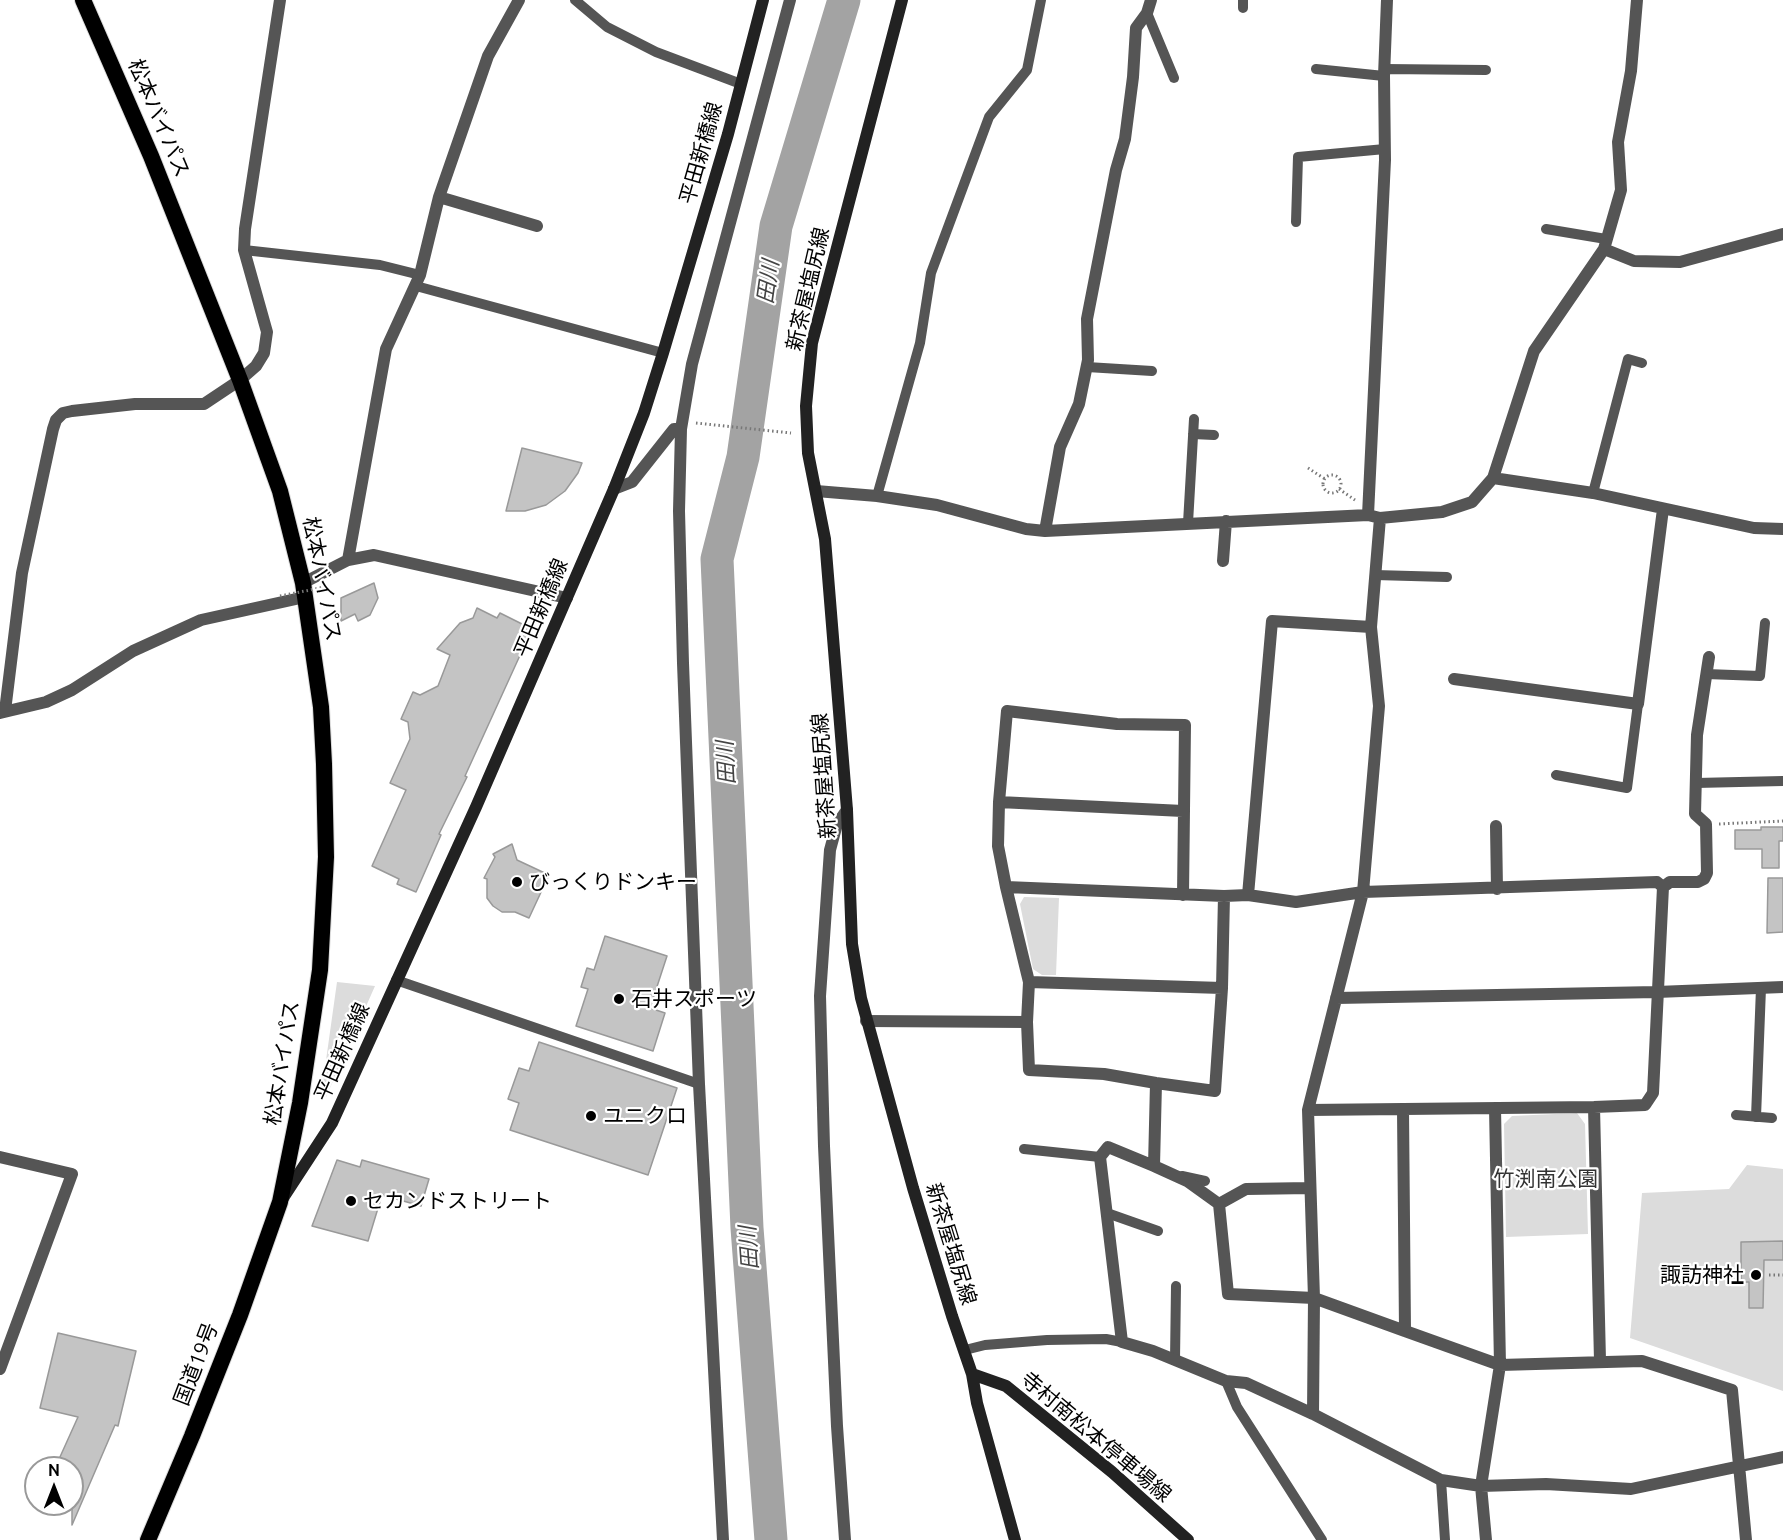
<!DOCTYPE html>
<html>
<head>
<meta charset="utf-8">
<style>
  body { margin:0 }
  #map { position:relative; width:1783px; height:1540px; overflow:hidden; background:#fff; font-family:Ubuntu,sans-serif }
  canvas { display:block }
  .north { position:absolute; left:24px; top:1456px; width:60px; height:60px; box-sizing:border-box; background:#fff; border:2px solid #999; border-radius:50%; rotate:0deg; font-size:16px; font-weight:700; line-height:24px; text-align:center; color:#000 }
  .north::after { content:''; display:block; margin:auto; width:21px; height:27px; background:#000; clip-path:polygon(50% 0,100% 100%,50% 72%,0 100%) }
</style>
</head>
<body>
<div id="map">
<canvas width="1783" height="1540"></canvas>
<div class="north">N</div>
</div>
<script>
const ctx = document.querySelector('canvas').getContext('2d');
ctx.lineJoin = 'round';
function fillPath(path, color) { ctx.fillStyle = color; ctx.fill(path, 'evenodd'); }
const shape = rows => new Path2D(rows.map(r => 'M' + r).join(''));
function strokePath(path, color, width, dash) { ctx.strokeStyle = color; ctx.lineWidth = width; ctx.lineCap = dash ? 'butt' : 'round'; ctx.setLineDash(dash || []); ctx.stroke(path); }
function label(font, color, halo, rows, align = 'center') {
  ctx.font = font + ' Ubuntu,"Noto Sans JP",sans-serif'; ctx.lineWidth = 4.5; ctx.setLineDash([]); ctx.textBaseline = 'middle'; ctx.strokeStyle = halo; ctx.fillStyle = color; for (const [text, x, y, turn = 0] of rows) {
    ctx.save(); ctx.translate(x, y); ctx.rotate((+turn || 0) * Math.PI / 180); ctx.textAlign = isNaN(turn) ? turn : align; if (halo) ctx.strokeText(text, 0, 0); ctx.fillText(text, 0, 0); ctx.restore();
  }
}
fillPath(shape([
  [1024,897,1059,898,1056,975,1042,975,1033,969,1020,904],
  [337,982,375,986,326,1097,321,1096],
  [1577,1113,1585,1124,1588,1234,1506,1237,1504,1124,1512,1116],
  [1747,1165,1783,1169,1783,1391,1630,1338,1642,1193,1729,1189]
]), '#dcdcdc');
strokePath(shape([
  [771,1540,747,1228,717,559,743,457,776,226,844,0]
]), '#a3a3a3', 33);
const building = shape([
  [522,448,582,463,578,473,565,491,546,505,525,511,506,511,522,448],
  [374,583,378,598,370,615,358,621,355,614,341,621,341,598,374,583],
  [477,608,497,618,500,613,532,629,465,776,467,777,439,834,441,835,416,892,397,884,399,879,372,866,406,790,390,783,410,739,408,722,401,719,413,692,420,695,438,686,450,655,437,649,460,623,473,618,477,608],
  [1761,827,1783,827,1783,841,1779,841,1779,868,1762,868,1762,849,1735,849,1735,830,1761,830,1761,827],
  [512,844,517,860,549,875,529,918,515,912,502,912,493,906,487,898,487,879,484,878,495,857,493,854,512,844],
  [1768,878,1783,878,1783,932,1767,933,1768,878],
  [605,936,667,956,650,1008,665,1013,653,1051,576,1026,588,989,581,987,587,968,594,970,605,936],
  [539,1042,677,1088,648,1175,510,1130,519,1103,508,1099,519,1068,529,1071,539,1042],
  [337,1160,360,1167,362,1160,429,1179,421,1206,382,1195,368,1241,312,1226,337,1160],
  [1783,1241,1783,1260,1764,1260,1763,1308,1749,1308,1749,1282,1741,1282,1741,1242,1783,1241],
  [58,1333,136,1351,118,1426,115,1425,72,1525,72,1468,55,1468,78,1417,40,1408,58,1333]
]);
fillPath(building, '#c4c4c4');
strokePath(building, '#999', 1.5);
const trunk = shape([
  [83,0,151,156,240,380,280,491,303,583,321,707,324,764,326,857,320,970,300,1103,280,1202,240,1315,192,1436,148,1540]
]);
strokePath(trunk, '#dbdbdb', 18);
strokePath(shape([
  [696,423,791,433],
  [1308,468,1325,479],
  '1323 484a9 9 0 1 1 18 0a9 9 0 1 1-18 0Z',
  [1339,489,1355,500],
  [1719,824,1783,821],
  [1769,1275,1783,1275]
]), '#777', 3, [1.5, 3]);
strokePath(shape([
  [575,0,607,27,656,52,741,84],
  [1243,8,1243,0],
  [1147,13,1174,78],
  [1316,69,1384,76],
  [1384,69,1486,70],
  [1296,222,1298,157,1385,149],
  [1546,229,1606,239],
  [244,250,380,265,420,275],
  [416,286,663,353],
  [1087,367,1152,371],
  [1193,434,1214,435],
  [1593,493,1628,359,1642,363],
  [877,496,920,343,931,273,989,117,1027,70,1041,0],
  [1188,523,1194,419],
  [1375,575,1447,577],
  [1706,674,1760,676,1765,623],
  [1556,775,1627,788,1638,704],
  [1696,783,1783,781],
  [396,980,699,1084],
  [1736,1115,1772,1118],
  [1756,1117,1761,988],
  [1024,1149,1100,1157],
  [1182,1176,1205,1181],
  [1107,1213,1158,1231],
  [965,1350,985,1345,1047,1340,1106,1339,1122,1342],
  [1175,1360,1176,1286],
  [1226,1381,1237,1407,1322,1540],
  [1441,1480,1445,1540]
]), '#555', 10);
strokePath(shape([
  [1387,0,1384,76,1385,160,1368,515,1380,518,1442,512,1472,502,1493,478,1534,351,1604,249,1621,190,1618,142,1631,71,1637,0],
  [439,197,537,226],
  [1604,249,1634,261,1680,262,1783,234],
  [1493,478,1593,493,1754,528,1783,529],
  [614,489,632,482,674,429,681,429],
  [816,491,877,496,937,505,1026,529,1045,531,1368,515],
  [1045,531,1060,447,1079,404,1088,360,1087,319,1116,170,1125,139,1133,77,1136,28,1147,13,1151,0],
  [348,560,386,349,420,275,439,197,488,56,519,0],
  [1223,561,1226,521],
  [303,583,348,560,374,555,567,598],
  [1454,679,1638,704,1663,509],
  [5,711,22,573,53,429,56,420,63,413,72,411,135,404,204,404,240,380,256,366,264,353,267,332,244,250,245,229,280,0],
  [0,713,46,702,72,690,133,651,201,620,305,597],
  [999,802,1183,811],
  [1496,826,1497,889],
  [1006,887,1224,896],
  [1663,887,1670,882,1698,882,1704,879,1707,873,1706,824,1695,814,1697,735,1709,657],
  [1183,895,1185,725,1117,724,1007,711,999,802,998,846,1006,887,1029,982,1027,1022,1029,1070,1104,1074,1156,1083,1215,1091,1222,988,1224,896,1248,895,1296,902,1363,892,1657,882,1663,887],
  [1248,895,1272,621,1371,627],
  [1029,982,1222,988],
  [1336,998,1657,992,1783,987],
  [866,1021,1027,1022],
  [1156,1083,1154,1166,1187,1181,1219,1204,1228,1294,1314,1298,1405,1331],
  [1594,1107,1600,1361],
  [1308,1110,1594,1107,1645,1105,1653,1093,1663,887],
  [1403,1110,1405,1331,1500,1365,1642,1361,1732,1390,1746,1540],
  [0,1157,72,1174,0,1369],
  [1154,1166,1108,1147,1100,1157,1122,1342,1153,1351,1226,1381,1246,1383,1313,1414,1441,1480,1481,1486,1546,1484,1631,1489,1783,1457],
  [1219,1204,1246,1189,1310,1188],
  [1313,1414,1314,1298,1308,1110,1363,892,1379,706,1371,627,1380,518],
  [723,1540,699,1084,683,663,679,511,681,429,692,364,790,0],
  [845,1540,837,1426,824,1146,820,996,830,850,837,824,847,810],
  [1486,1540,1481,1486,1500,1365,1495,1108]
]), '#555', 12);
strokePath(shape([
  [902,0,812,343,806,406,808,453,825,539,847,810,852,944,861,998,913,1188,952,1316,972,1374,977,1403,1015,1540],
  [283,1198,332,1123,476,807,614,489,644,413,663,353,728,134,763,0],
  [972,1374,1006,1386,1112,1472,1188,1540]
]), '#222', 12);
strokePath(trunk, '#000', 16);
strokePath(shape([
  [280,596,325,587]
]), '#777', 3, [1.5, 3]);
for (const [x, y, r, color] of [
  [517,882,6,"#000"],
  [619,999,6,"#000"],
  [591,1116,6,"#000"],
  [351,1201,6,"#000"],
  [1756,1275,6,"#000"]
]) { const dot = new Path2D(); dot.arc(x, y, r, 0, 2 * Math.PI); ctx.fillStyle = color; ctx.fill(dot); strokePath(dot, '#fff', 2); }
label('21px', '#000', '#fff', [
  ["松本バイパス",159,118,67],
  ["平田新橋線",701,153,-74],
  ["新茶屋塩尻線",808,289,-77],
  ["松本バイパス",322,579,79],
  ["平田新橋線",541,608,-67],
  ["新茶屋塩尻線",824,776,-94],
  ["平田新橋線",342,1052,-66],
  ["松本バイパス",282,1063,-81],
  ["新茶屋塩尻線",951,1244,73],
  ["国道19号",196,1364,-69],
  ["寺村南松本停車場線",1096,1437,40]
]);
label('21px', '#000', '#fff', [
  ["びっくりドンキー",529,882],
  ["石井スポーツ",631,999],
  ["ユニクロ",603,1116],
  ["セカンドストリート",363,1201],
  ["諏訪神社",1744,1275,"right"]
], 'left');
label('21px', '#333', '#fff', [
  ["竹渕南公園",1546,1179]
]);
label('italic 22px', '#444', '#fff', [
  ["田川",768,282,-82],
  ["田川",726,763,-93],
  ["田川",749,1248,-94]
]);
</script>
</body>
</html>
